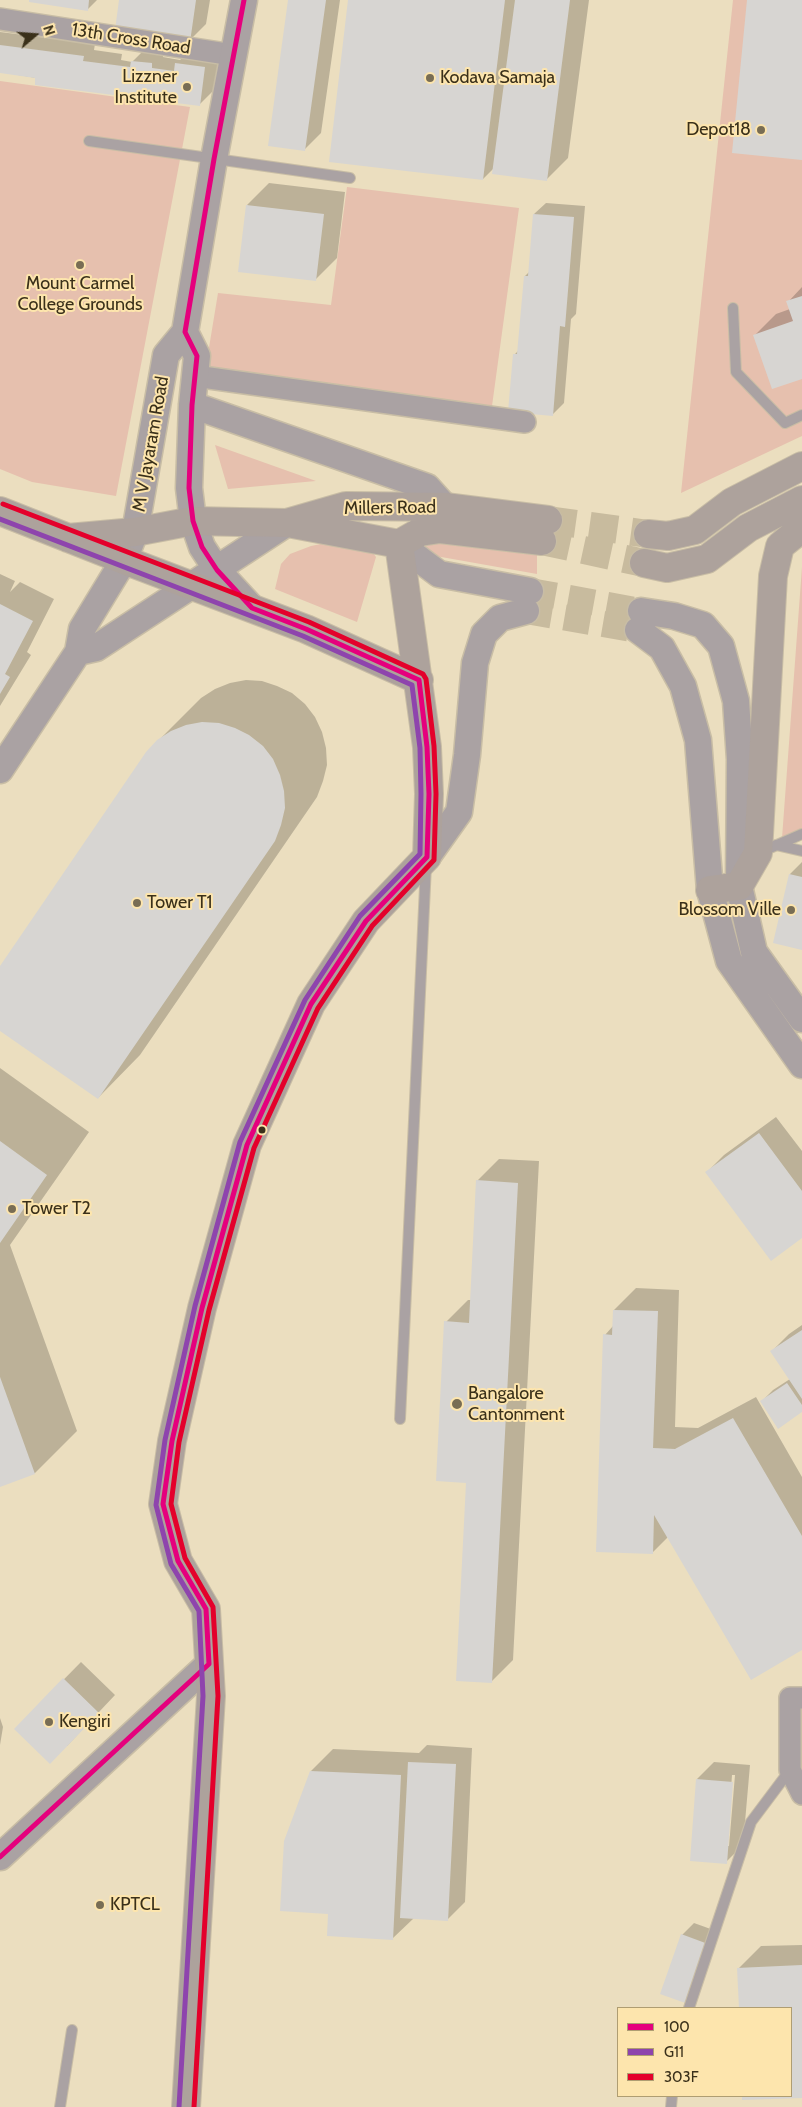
<!DOCTYPE html>
<html>
<head>
<meta charset="utf-8">
<style>
  body { margin:0 }
  #map { position:relative; width:802px; height:2107px; overflow:hidden; background:#ebdebf; font-family:Cabin,sans-serif }
  canvas { display:block }
  .legend { position:absolute; left:617px; top:2007px; width:175px; height:90px; box-sizing:border-box; background:#fde5ad; border:1px solid #af9d72; margin:0; padding:6px 9px; list-style:none; font-size:15px; color:#3a301a }
  .legend li { display:flex; align-items:center; gap:10px; height:25px }
  .legend b { width:25px; border:1px solid #af9d72 }
  .north { position:absolute; left:10px; top:10px; width:50px; height:50px; -webkit-text-stroke:4px #fde5ad; paint-order:stroke; rotate:72deg; font-size:14px; font-weight:700; line-height:20px; text-align:center; color:#3a301a }
  .north::after { content:''; display:block; margin:auto; width:18px; height:22px; background:#3a301a; clip-path:polygon(50% 0,100% 100%,50% 72%,0 100%) }
</style>
</head>
<body>
<div id="map">
<canvas width="802" height="2107"></canvas>
<ul class="legend">
<li><b style="height:6px;background:#e5007d"></b>100</li>
<li><b style="height:6px;background:#8e44ad"></b>G11</li>
<li><b style="height:6px;background:#e4002b"></b>303F</li>
</ul>
<div class="north">N</div>
</div>
<script>
const ctx = document.querySelector('canvas').getContext('2d');
ctx.lineJoin = 'round';
function fillPath(path, color) { ctx.fillStyle = color; ctx.fill(path, 'evenodd'); }
const shape = rows => new Path2D(rows.map(r => 'M' + r).join(''));
function strokePath(path, color, width, dash) { ctx.strokeStyle = color; ctx.lineWidth = width; ctx.lineCap = dash ? 'butt' : 'round'; ctx.setLineDash(dash || []); ctx.stroke(path); }
function label(font, color, halo, rows, align = 'center') {
  ctx.font = font + ' Cabin,sans-serif'; ctx.lineWidth = 4; ctx.setLineDash([]); ctx.textBaseline = 'middle'; ctx.strokeStyle = halo; ctx.fillStyle = color; for (const [text, x, y, turn = 0] of rows) {
    ctx.save(); ctx.translate(x, y); ctx.rotate((+turn || 0) * Math.PI / 180); ctx.textAlign = isNaN(turn) ? turn : align; if (halo) ctx.strokeText(text, 0, 0); ctx.fillText(text, 0, 0); ctx.restore();
  }
}
fillPath(shape([
  [733,0,802,0,802,436,681,493],
  [0,81,190,107,116,496,32,482,0,469],
  [347,187,519,208,492,406,205,372,218,293,331,305],
  [215,445,316,481,228,489],
  [432,537,537,551,537,574,430,555,425,545],
  [345,539,369,547,376,557,357,622,275,589,281,564,290,554,311,546],
  [802,567,802,829,782,838]
]), '#e6c0ae');
fillPath(shape([
  [30,0,97,0,87,10],
  [121,0,210,0,206,24,189,41],
  [290,0,340,0,321,133,304,150],
  [350,0,589,0,568,158,546,180,494,168,483,179],
  [0,32,95,44,94,50,122,54,121,60,132,62,144,50,163,52,163,57,180,60,193,47,221,50,216,88,199,105,0,72],
  [269,183,345,192,337,258,315,280,247,205],
  [546,203,585,206,576,314,571,319,564,403,552,415,514,355,519,350,525,276,530,271,534,214],
  [802,287,802,377,754,336,776,314,790,309,788,302],
  [0,574,15,581,10,592,20,582,54,599,27,652,31,655,0,706],
  [246,680,262,681,277,686,292,693,305,704,315,717,322,732,326,748,327,765,323,781,317,797,140,1055,98,1098,0,1030,0,968,147,752,201,698,215,689,230,683],
  [802,862,802,949,790,874],
  [0,1068,89,1132,10,1245,77,1431,35,1473,0,1486],
  [776,1117,802,1151,802,1236,707,1172,724,1155],
  [499,1159,539,1161,513,1660,491,1682,446,1322,468,1300,471,1300,477,1181],
  [636,1288,679,1290,675,1427,698,1428,756,1397,802,1477,802,1649,668,1537,653,1552,605,1335,613,1326,614,1310],
  [802,1325,802,1411,761,1402,773,1390,790,1379,772,1351,789,1334],
  [81,1662,115,1695,67,1746,15,1729],
  [0,1718,3,1727,0,1745],
  [427,1745,472,1748,465,1902,448,1919,414,1918,393,1938,329,1913,311,1771,333,1749,419,1753],
  [714,1762,750,1765,743,1845,726,1862,697,1779],
  [732,1775,735,1775,729,1846,727,1846],
  [694,1923,719,1932,699,1991,682,1935],
  [802,1945,802,2096,743,2098,743,2096,791,2096,791,2008,740,2008,739,1968,761,1946]
]), '#0003');
fillPath(shape([
  [29,0,89,0,88,11,29,2],
  [119,0,196,0,190,42,115,30],
  [288,0,326,0,305,151,268,146],
  [348,0,505,0,483,180,329,162],
  [515,0,570,0,547,181,492,174],
  [747,0,802,0,802,160,732,153],
  [0,45,84,56,83,61,130,67,131,61,152,63,152,68,174,71,175,63,205,67,200,106,35,85,35,78,0,73],
  [246,205,324,214,316,281,238,272],
  [533,214,574,217,565,327,560,326,553,416,508,412,513,354,517,354,524,276,528,276],
  [802,296,802,379,772,389,753,335,793,321,786,301],
  [0,604,33,621,5,674,10,677,0,694],
  [202,722,219,723,235,728,249,735,263,746,273,759,280,775,284,791,285,808,281,825,275,841,98,1099,0,1031,0,966,146,752,157,740,171,731,186,725],
  [789,874,802,877,802,950,773,943],
  [759,1133,802,1191,802,1238,771,1261,705,1172],
  [0,1141,47,1175,0,1243],
  [476,1180,518,1183,492,1683,456,1681,466,1483,436,1481,444,1321,469,1323],
  [613,1310,658,1311,653,1448,675,1449,733,1418,802,1536,802,1650,751,1680,654,1515,653,1554,596,1552,603,1334,612,1335],
  [802,1330,802,1399,770,1351],
  [0,1377,35,1474,0,1487],
  [787,1383,802,1405,802,1412,778,1429,760,1401],
  [63,1678,99,1713,50,1764,14,1729],
  [408,1762,456,1764,448,1921,400,1918],
  [310,1771,401,1775,393,1940,327,1936,328,1914,280,1911,284,1841],
  [696,1779,733,1782,727,1864,690,1861],
  [681,1934,708,1944,688,2004,660,1994],
  [802,1965,802,2098,742,2100,742,2096,791,2096,791,2008,739,2008,737,1968]
]), '#d7d5d2');
strokePath(shape([
  [530,591,641,611],
  [526,611,638,630]
]), '#c8bb9e', 26, [26, 13]);
strokePath(shape([
  [548,520,648,534],
  [542,541,644,563]
]), '#c8bb9e', 28, [28, 14]);
const service = shape([
  [89,141,350,178],
  [733,308,736,372,785,423,802,415],
  [776,845,802,851],
  [761,852,802,834],
  [400,1419,426,865],
  [689,2008,751,1822,790,1770],
  [60,2107,72,2030],
  [671,2107,672,2096]
]);
const minor = shape([
  [0,19,233,55],
  [195,376,525,422],
  [802,1698,790,1698,790,1770,802,1794]
]);
const tertiary = shape([
  [185,332,197,356,192,405,189,488,193,521,202,547,217,570,252,608],
  [192,405,427,487,445,507],
  [399,544,439,574,530,591],
  [641,611,674,616,703,625,721,646,736,701,740,759,739,886,754,952,802,1019],
  [638,630,662,648,683,686,698,740,710,890,729,961,802,1065],
  [78,652,96,648,287,523],
  [0,770,78,652,82,629,124,560,135,532,166,355,185,332,214,159,244,0],
  [427,857,459,812,467,755,475,663,484,634,500,618,526,611],
  [0,1857,209,1664]
]);
const primary = shape([
  [0,511,124,560,306,629,419,680],
  [293,524,399,544],
  [648,534,668,536,695,530,732,502,802,466],
  [68,538,135,532,193,521,287,523,346,506,445,507,548,520],
  [399,544,420,532,440,529,542,541],
  [644,563,667,568,707,559,748,528,802,500],
  [710,890,739,886,758,853,773,576,780,546,802,528],
  [186,2107,211,1696,206,1609,178,1561,163,1504,172,1441,202,1308,247,1145,311,1004,366,921,427,857,429,794,427,747,399,544]
]);
strokePath(service, '#c8bda5', 12);
strokePath(minor, '#c8bda5', 24);
strokePath(tertiary, '#c8bda5', 29);
strokePath(primary, '#c8bda5', 30);
strokePath(service, '#aaa2a3', 10);
strokePath(minor, '#aaa2a3', 21);
strokePath(tertiary, '#aaa2a3', 26);
strokePath(primary, '#ada29c', 28);
strokePath(shape([
  [0,1857,209,1664,206,1609,178,1561,163,1504,172,1441,202,1308,247,1145,311,1004,366,921,427,857,429,794,427,747,419,680,306,629,252,608,217,570,202,547,193,521,189,488,192,405,197,356,185,332,214,159,244,0]
]), '#e5007d', 5);
strokePath(shape([
  [0,519,303,636,412,685,420,748,421,794,420,854,360,916,305,1000,240,1142,195,1306,165,1440,156,1505,171,1564,199,1611,203,1696,179,2107]
]), '#8e44ad', 5);
strokePath(shape([
  [3,504,309,622,423,674,426,679,434,746,436,794,434,860,372,926,318,1008,254,1148,209,1310,179,1442,171,1504,185,1558,213,1607,218,1696,194,2107]
]), '#e4002b', 5);
for (const [x, y, r, color] of [
  [430,78,5,"#786d54"],
  [187,87,5,"#786d54"],
  [761,130,5,"#786d54"],
  [80,265,5,"#786d54"],
  [137,903,5,"#786d54"],
  [791,910,5,"#786d54"],
  [262,1130,4.5,"#3a301a"],
  [12,1209,5,"#786d54"],
  [457,1404,6,"#786d54"],
  [49,1722,5,"#786d54"],
  [100,1905,5,"#786d54"]
]) { const dot = new Path2D(); dot.arc(x, y, r, 0, 2 * Math.PI); ctx.fillStyle = color; ctx.fill(dot); strokePath(dot, '#fde5ad', 2); }
label('18px', '#3a301a', '#fde5ad', [
  ["13th Cross Road",131,39,9],
  ["M V Jayaram Road",151,444,-80],
  ["Millers Road",390,508,-1]
]);
label('18px', '#3a301a', '#fde5ad', [
  ["Lizzner",177,77,"right"],
  ["Institute",177,98,"right"],
  ["Kodava Samaja",440,78],
  ["Depot18",751,130,"right"],
  ["Mount Carmel",80,284,"center"],
  ["College Grounds",80,305,"center"],
  ["Tower T1",147,903],
  ["Blossom Ville",781,910,"right"],
  ["Tower T2",22,1209],
  ["Bangalore",468,1394],
  ["Cantonment",468,1415],
  ["Kengiri",59,1722],
  ["KPTCL",110,1905]
], 'left');
</script>
</body>
</html>
